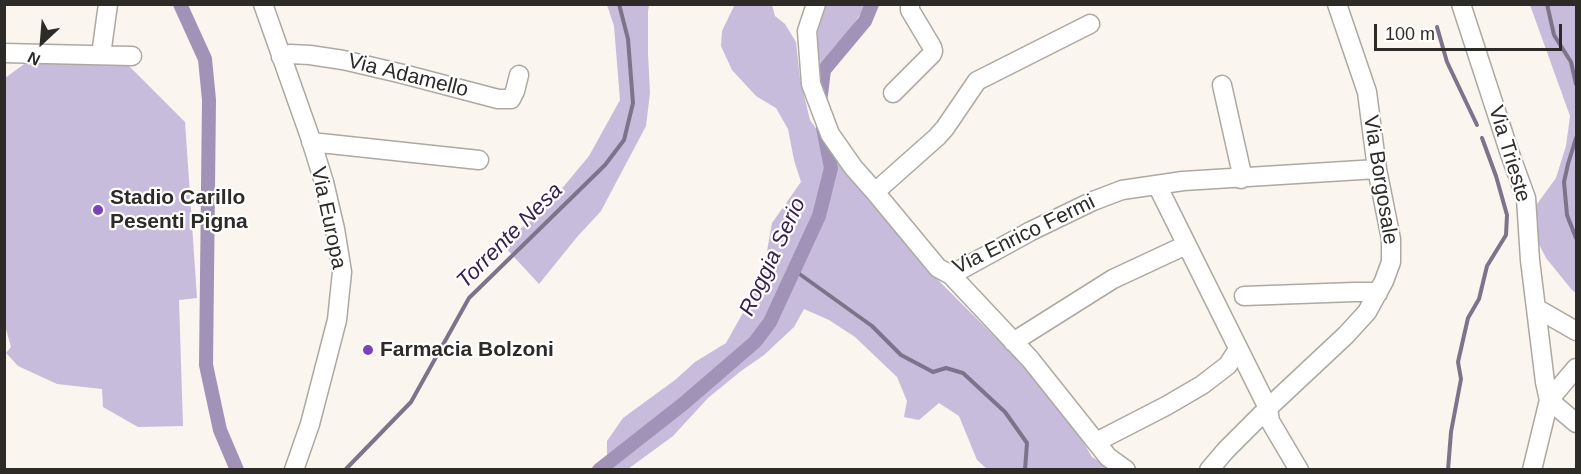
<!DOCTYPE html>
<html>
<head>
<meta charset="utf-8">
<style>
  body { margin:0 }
  #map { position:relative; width:1581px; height:474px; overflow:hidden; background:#faf5ee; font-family:Arial,sans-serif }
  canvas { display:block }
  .frame { position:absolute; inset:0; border:6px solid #2c2b28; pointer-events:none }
  .north { position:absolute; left:12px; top:12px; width:60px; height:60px; -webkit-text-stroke:4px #fff; paint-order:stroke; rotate:206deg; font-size:16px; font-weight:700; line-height:24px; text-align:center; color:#2c2b28 }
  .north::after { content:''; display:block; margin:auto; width:21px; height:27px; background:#2c2b28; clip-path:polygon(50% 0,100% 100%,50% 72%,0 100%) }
  .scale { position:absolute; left:1374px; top:24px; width:188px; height:27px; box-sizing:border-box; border:3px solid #2c2b28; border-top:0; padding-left:8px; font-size:18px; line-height:21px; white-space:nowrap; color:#2c2b28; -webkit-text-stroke:4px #fff; paint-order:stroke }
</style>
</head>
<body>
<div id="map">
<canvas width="1581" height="474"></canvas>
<div class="frame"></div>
<div class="north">N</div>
<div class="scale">100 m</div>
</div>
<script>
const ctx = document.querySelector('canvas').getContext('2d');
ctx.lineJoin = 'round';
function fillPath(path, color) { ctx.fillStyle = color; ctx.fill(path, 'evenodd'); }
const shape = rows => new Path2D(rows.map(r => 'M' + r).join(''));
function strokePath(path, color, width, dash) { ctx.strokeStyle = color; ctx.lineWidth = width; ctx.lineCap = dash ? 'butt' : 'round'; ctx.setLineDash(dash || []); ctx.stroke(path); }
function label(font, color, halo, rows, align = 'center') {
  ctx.font = font + ' Arial,sans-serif'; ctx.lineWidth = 4.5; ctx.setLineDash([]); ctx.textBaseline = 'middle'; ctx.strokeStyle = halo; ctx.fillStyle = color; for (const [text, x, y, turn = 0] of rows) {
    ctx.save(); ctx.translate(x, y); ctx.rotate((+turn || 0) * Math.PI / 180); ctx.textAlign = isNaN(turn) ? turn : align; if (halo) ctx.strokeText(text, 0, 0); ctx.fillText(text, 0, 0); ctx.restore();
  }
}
fillPath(shape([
  [735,4,772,5,775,16,785,24,796,42,800,79,810,120,841,164,921,263,1027,369,1077,431,1092,457,1112,469,987,469,977,460,959,416,939,403,919,420,904,417,907,401,897,377,855,337,829,320,804,309,794,327,764,355,741,371,708,398,673,436,628,469,607,470,607,441,623,418,675,380,695,362,726,343,762,279,772,223,801,182,794,160,788,129,776,108,756,96,732,70,721,46,722,31],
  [607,5,649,5,648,11,648,54,650,93,646,126,601,211,577,237,539,284,502,244,538,214,559,192,589,156,620,100,614,26],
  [824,5,866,5,840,46,821,64,817,54,818,30],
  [1530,5,1576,5,1576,293,1572,290,1546,258,1532,230,1537,204,1556,178,1566,146,1570,116],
  [31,59,125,62,185,122,197,298,179,300,183,426,138,427,103,407,102,389,57,384,18,366,6,353,11,347,5,326,5,78]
]), '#c7bcdc');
strokePath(shape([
  [1547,4,1554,35,1571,62,1576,84],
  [1437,27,1447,62,1477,125],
  [1576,138,1568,164,1564,182,1567,215,1576,238],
  [794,270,872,326,901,355,933,372,946,368,963,373,1005,412,1027,443,1025,470],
  [345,470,411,402,469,298,605,165,624,140,633,103,628,39,619,4],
  [1448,470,1451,432,1461,379,1458,362,1468,318,1479,299,1487,266,1506,235,1507,215,1496,176,1482,138]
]), '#7d748c', 4);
strokePath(shape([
  [180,4,205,59,209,100,206,365,220,430,237,470],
  [820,103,824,70,865,21,872,4],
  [599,470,683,404,755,342,770,322,819,216,831,168,823,128]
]), '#a093b7', 14);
const minor = shape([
  [263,4,310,137,324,182,335,229,342,272,337,320,310,424,294,470],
  [816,4,807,31,811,84,830,134,853,167,875,192,938,268,951,275,1030,359,1108,457,1126,470],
  [1461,4,1510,154,1526,198,1530,260,1545,382,1549,400,1532,470],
  [4,53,132,56],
  [101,55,108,4],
  [281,57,290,54,310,55,343,60,403,74,498,99,511,99,515,91,519,75],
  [1222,85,1241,170,1241,179],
  [893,93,932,54,933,51,932,47,910,10,910,4],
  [311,142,479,160],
  [1157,185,1268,408,1270,421,1299,470],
  [875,192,937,137,945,128,977,81,1090,24],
  [951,275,1031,231,1093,201,1122,190,1183,181,1377,169],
  [1244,296,1354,292,1372,292,1378,293],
  [1536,308,1576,331],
  [1013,342,1113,279,1186,245],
  [1549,400,1576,368],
  [1549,400,1576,423],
  [1096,442,1166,406,1202,385,1228,365,1238,349],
  [1209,470,1226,450,1268,408,1346,335,1367,312,1384,281,1391,262,1391,239,1377,169,1367,92,1337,4]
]);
strokePath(minor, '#ada9a2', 21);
strokePath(minor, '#fff', 18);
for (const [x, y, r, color] of [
  [98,210,6,"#7b43ba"],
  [368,350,6,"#7b43ba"]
]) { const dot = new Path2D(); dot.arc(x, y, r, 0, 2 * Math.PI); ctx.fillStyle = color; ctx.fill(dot); strokePath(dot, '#fff', 2); }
label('21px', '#2c2b28', '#fff', [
  ["Via Adamello",408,76,14],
  ["Via Trieste",1509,154,73],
  ["Via Borgosale",1380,180,81],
  ["Via Europa",328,218,78],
  ["Via Enrico Fermi",1024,235,-26]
]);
label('bold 21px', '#2c2b28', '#fff', [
  ["Stadio Carillo",110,198],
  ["Pesenti Pigna",110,222],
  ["Farmacia Bolzoni",380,350]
], 'left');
label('italic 22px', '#362150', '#fff', [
  ["Torrente Nesa",510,236,-45],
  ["Roggia Serio",773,257,-65]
]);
</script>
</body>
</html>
